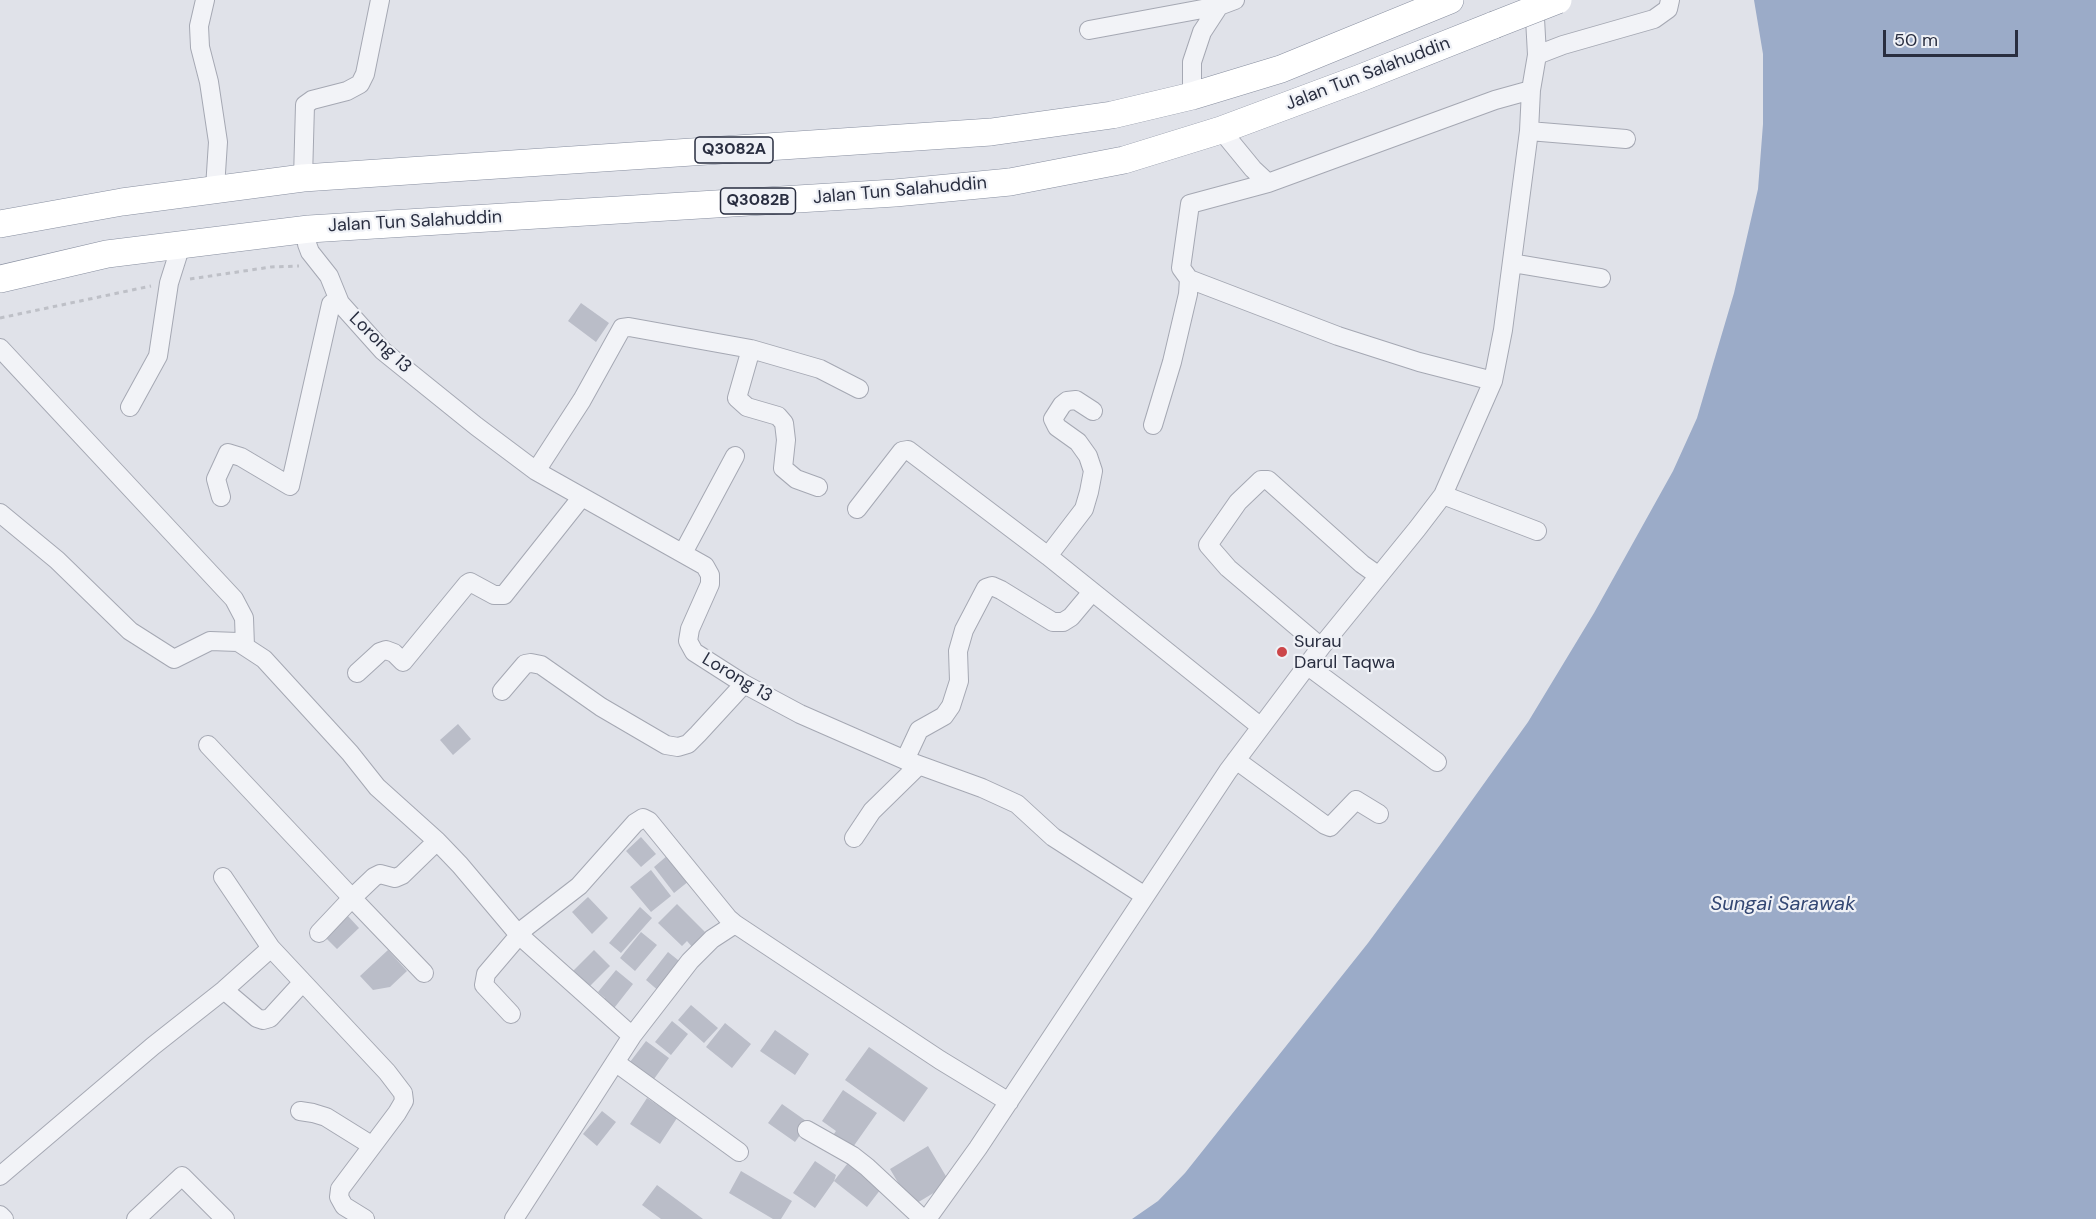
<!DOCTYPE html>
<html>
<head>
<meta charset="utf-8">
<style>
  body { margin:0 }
  #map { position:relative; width:2096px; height:1219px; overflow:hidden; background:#e0e2e9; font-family:"DM Sans",sans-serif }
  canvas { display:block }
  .scale { position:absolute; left:1883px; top:30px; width:135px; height:27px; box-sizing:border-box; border:3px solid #292e40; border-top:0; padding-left:8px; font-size:18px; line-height:21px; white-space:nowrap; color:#292e40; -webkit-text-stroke:4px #eff1f6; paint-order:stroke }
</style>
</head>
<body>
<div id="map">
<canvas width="2096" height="1219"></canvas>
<div class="scale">50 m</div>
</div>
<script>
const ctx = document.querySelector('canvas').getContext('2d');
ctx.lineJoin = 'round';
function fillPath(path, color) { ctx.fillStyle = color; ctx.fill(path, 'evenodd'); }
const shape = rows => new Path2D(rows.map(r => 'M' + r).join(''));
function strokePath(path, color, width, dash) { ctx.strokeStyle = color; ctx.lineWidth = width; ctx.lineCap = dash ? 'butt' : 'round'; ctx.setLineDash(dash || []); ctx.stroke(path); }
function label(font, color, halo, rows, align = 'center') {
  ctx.font = font + ' "DM Sans",sans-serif'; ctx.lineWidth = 4.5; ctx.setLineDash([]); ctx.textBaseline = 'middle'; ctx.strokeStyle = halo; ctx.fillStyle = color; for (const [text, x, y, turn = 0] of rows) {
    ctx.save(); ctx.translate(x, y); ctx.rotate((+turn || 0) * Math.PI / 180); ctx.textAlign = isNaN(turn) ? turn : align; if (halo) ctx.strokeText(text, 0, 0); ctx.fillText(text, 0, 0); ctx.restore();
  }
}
fillPath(shape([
  [1754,0,2096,0,2096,1219,1132,1219,1158,1201,1185,1173,1368,943,1440,845,1528,722,1594,613,1673,471,1697,418,1734,293,1758,189,1763,124,1763,54]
]), '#9babc8');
fillPath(shape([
  [581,303,609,323,596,342,568,321],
  [458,724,471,739,453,755,440,740],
  [641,837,656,854,641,867,626,851],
  [668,855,689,881,674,893,654,867],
  [651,870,671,896,651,912,630,887],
  [588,897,608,918,592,934,572,912],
  [677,904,707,934,693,948,687,941,682,946,658,923],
  [640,907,652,918,621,953,609,943],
  [347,915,359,928,337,949,325,937],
  [641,932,657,945,635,971,620,958],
  [388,950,407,971,390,987,373,990,360,976],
  [594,950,610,966,587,989,571,973],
  [668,952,683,964,660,992,646,980],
  [616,970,633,984,611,1012,601,1003,605,998,598,992],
  [691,1005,718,1028,704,1043,678,1020],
  [672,1021,688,1034,671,1055,655,1042],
  [725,1023,751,1044,732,1068,706,1047],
  [775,1030,809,1054,795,1075,760,1051],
  [646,1041,669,1058,654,1079,630,1062],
  [869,1047,928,1088,904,1122,845,1080],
  [843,1090,877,1113,853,1147,831,1138,836,1131,822,1121],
  [647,1098,677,1118,660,1144,630,1124],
  [782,1104,809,1123,795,1142,768,1123],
  [602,1111,616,1122,597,1146,583,1134],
  [928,1146,950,1183,912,1206,890,1169],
  [851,1159,884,1185,867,1207,834,1181,815,1208,793,1193,815,1161,836,1175,834,1181],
  [741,1171,792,1201,781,1219,773,1219,729,1193],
  [657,1185,703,1219,661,1219,642,1205]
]), '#babdc8');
const minor = shape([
  [205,0,199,26,200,47,209,82,218,142,215,188],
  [1089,30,1219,6,1235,0],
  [1537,55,1563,45,1654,19,1668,9,1670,0],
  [1531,90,1537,55,1534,0],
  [1192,96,1192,62,1202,32,1219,6],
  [1529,131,1626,139],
  [303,178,305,105,312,100,347,91,360,84,365,74,380,0],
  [309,229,307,244,310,252,329,276,340,303,383,351,476,426,536,471,705,566,710,575,710,584,690,629,688,641,694,652,744,684,800,714,905,760,982,788,1017,804,1053,837,1145,896],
  [1512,263,1601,278],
  [1189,279,1338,336,1419,362,1493,381],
  [0,348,234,599,244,618,245,646],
  [751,349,737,398,747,407,778,416,784,423,786,440,783,468,796,479,818,487],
  [130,407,158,356,169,283,181,245],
  [1153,425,1172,362,1188,294,1189,279,1181,268,1190,204,1268,183],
  [536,471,582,400,622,328,629,327,751,349,820,369,859,389],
  [1443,495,1537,531],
  [221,497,216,479,228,453,241,457,290,486,331,304,335,301,340,303],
  [857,509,902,451,908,450,1048,556,1261,727],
  [0,513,57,560,130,631,174,659,210,641,238,642,264,659,350,753,377,787,437,841,460,865,519,935,632,1036],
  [683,553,735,456],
  [1048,556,1084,509,1089,492,1093,471,1088,456,1078,442,1057,427,1053,419,1062,405,1067,401,1076,400,1093,411],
  [1321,647,1228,568,1208,545,1238,502,1261,480,1268,480,1362,564,1379,576],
  [1308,666,1437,762],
  [357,673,380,652,386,650,394,653,403,662,467,584,470,582,494,595,504,595,581,498],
  [502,691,525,664,531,663,541,665,601,707,666,745,678,747,688,744,698,734,744,684],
  [208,745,352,898,319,933],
  [905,760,919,730,944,716,951,706,959,681,958,651,964,630,986,588,992,586,1001,590,1053,622,1063,622,1071,617,1092,592],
  [1236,760,1325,825,1330,827,1356,800,1379,814],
  [854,838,872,811,919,765],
  [223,877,271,948],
  [424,973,352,898,374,877,380,874,395,878,402,875,437,841],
  [224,990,257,1018,263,1020,270,1018,302,983],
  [511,1014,484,985,486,974,526,927,579,886,635,823,643,818,649,821,728,918,735,924,940,1060,1009,1102],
  [615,1062,739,1152],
  [300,1111,313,1113,326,1117,371,1145],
  [807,1130,853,1156,867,1167,923,1219],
  [0,1176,153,1046,224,990,271,948,387,1072,403,1093,404,1101,397,1113,340,1189,339,1197,344,1206,365,1219],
  [0,1215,4,1219],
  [136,1219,182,1176,225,1219],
  [514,1219,632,1036,690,961,712,939,735,924],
  [927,1219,978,1148,1228,771,1321,647,1417,529,1443,495,1493,381,1503,330,1529,131,1531,90,1495,100,1268,183,1253,169,1221,130]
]);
const highway = shape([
  [0,224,122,202,303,178,991,132,1112,115,1192,96,1281,69,1450,0],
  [0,279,107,254,309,229,895,193,1010,182,1124,160,1221,130,1358,79,1494,25]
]);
strokePath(minor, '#a5a8b3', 20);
strokePath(highway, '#878e9f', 28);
strokePath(shape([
  [190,279,271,267,299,266],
  [0,318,151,286]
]), '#bec0c7', 3, [4.5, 4.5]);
strokePath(minor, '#f2f3f7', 18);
strokePath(highway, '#fff', 27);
const highwayBridge = shape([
  [1494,25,1558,0]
]);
strokePath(highwayBridge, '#878e9f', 28, []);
strokePath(highwayBridge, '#fff', 27);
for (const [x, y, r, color] of [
  [1282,652,6,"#cc4649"]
]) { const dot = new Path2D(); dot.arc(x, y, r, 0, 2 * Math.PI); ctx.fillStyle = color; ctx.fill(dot); strokePath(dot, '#eff1f6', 2); }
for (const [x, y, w] of [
  [734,150,78],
  [758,201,75]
]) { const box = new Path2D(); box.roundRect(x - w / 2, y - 13, w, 26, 4.5); ctx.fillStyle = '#eff1f6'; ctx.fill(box); strokePath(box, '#292e40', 1.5); }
label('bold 16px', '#292e40', null, [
  ["Q3082A",734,150],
  ["Q3082B",758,201]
]);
label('18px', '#292e40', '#eff1f6', [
  ["Jalan Tun Salahuddin",1368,74,-21],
  ["Jalan Tun Salahuddin",900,191,-5],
  ["Jalan Tun Salahuddin",415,222,-3],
  ["Lorong 13",380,343,44],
  ["Lorong 13",737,678,31]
]);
label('18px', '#292e40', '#eff1f6', [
  ["Surau",1294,642],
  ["Darul Taqwa",1294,663]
], 'left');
label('italic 20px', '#334773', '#eff1f6', [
  ["Sungai Sarawak",1783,905]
]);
</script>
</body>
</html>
